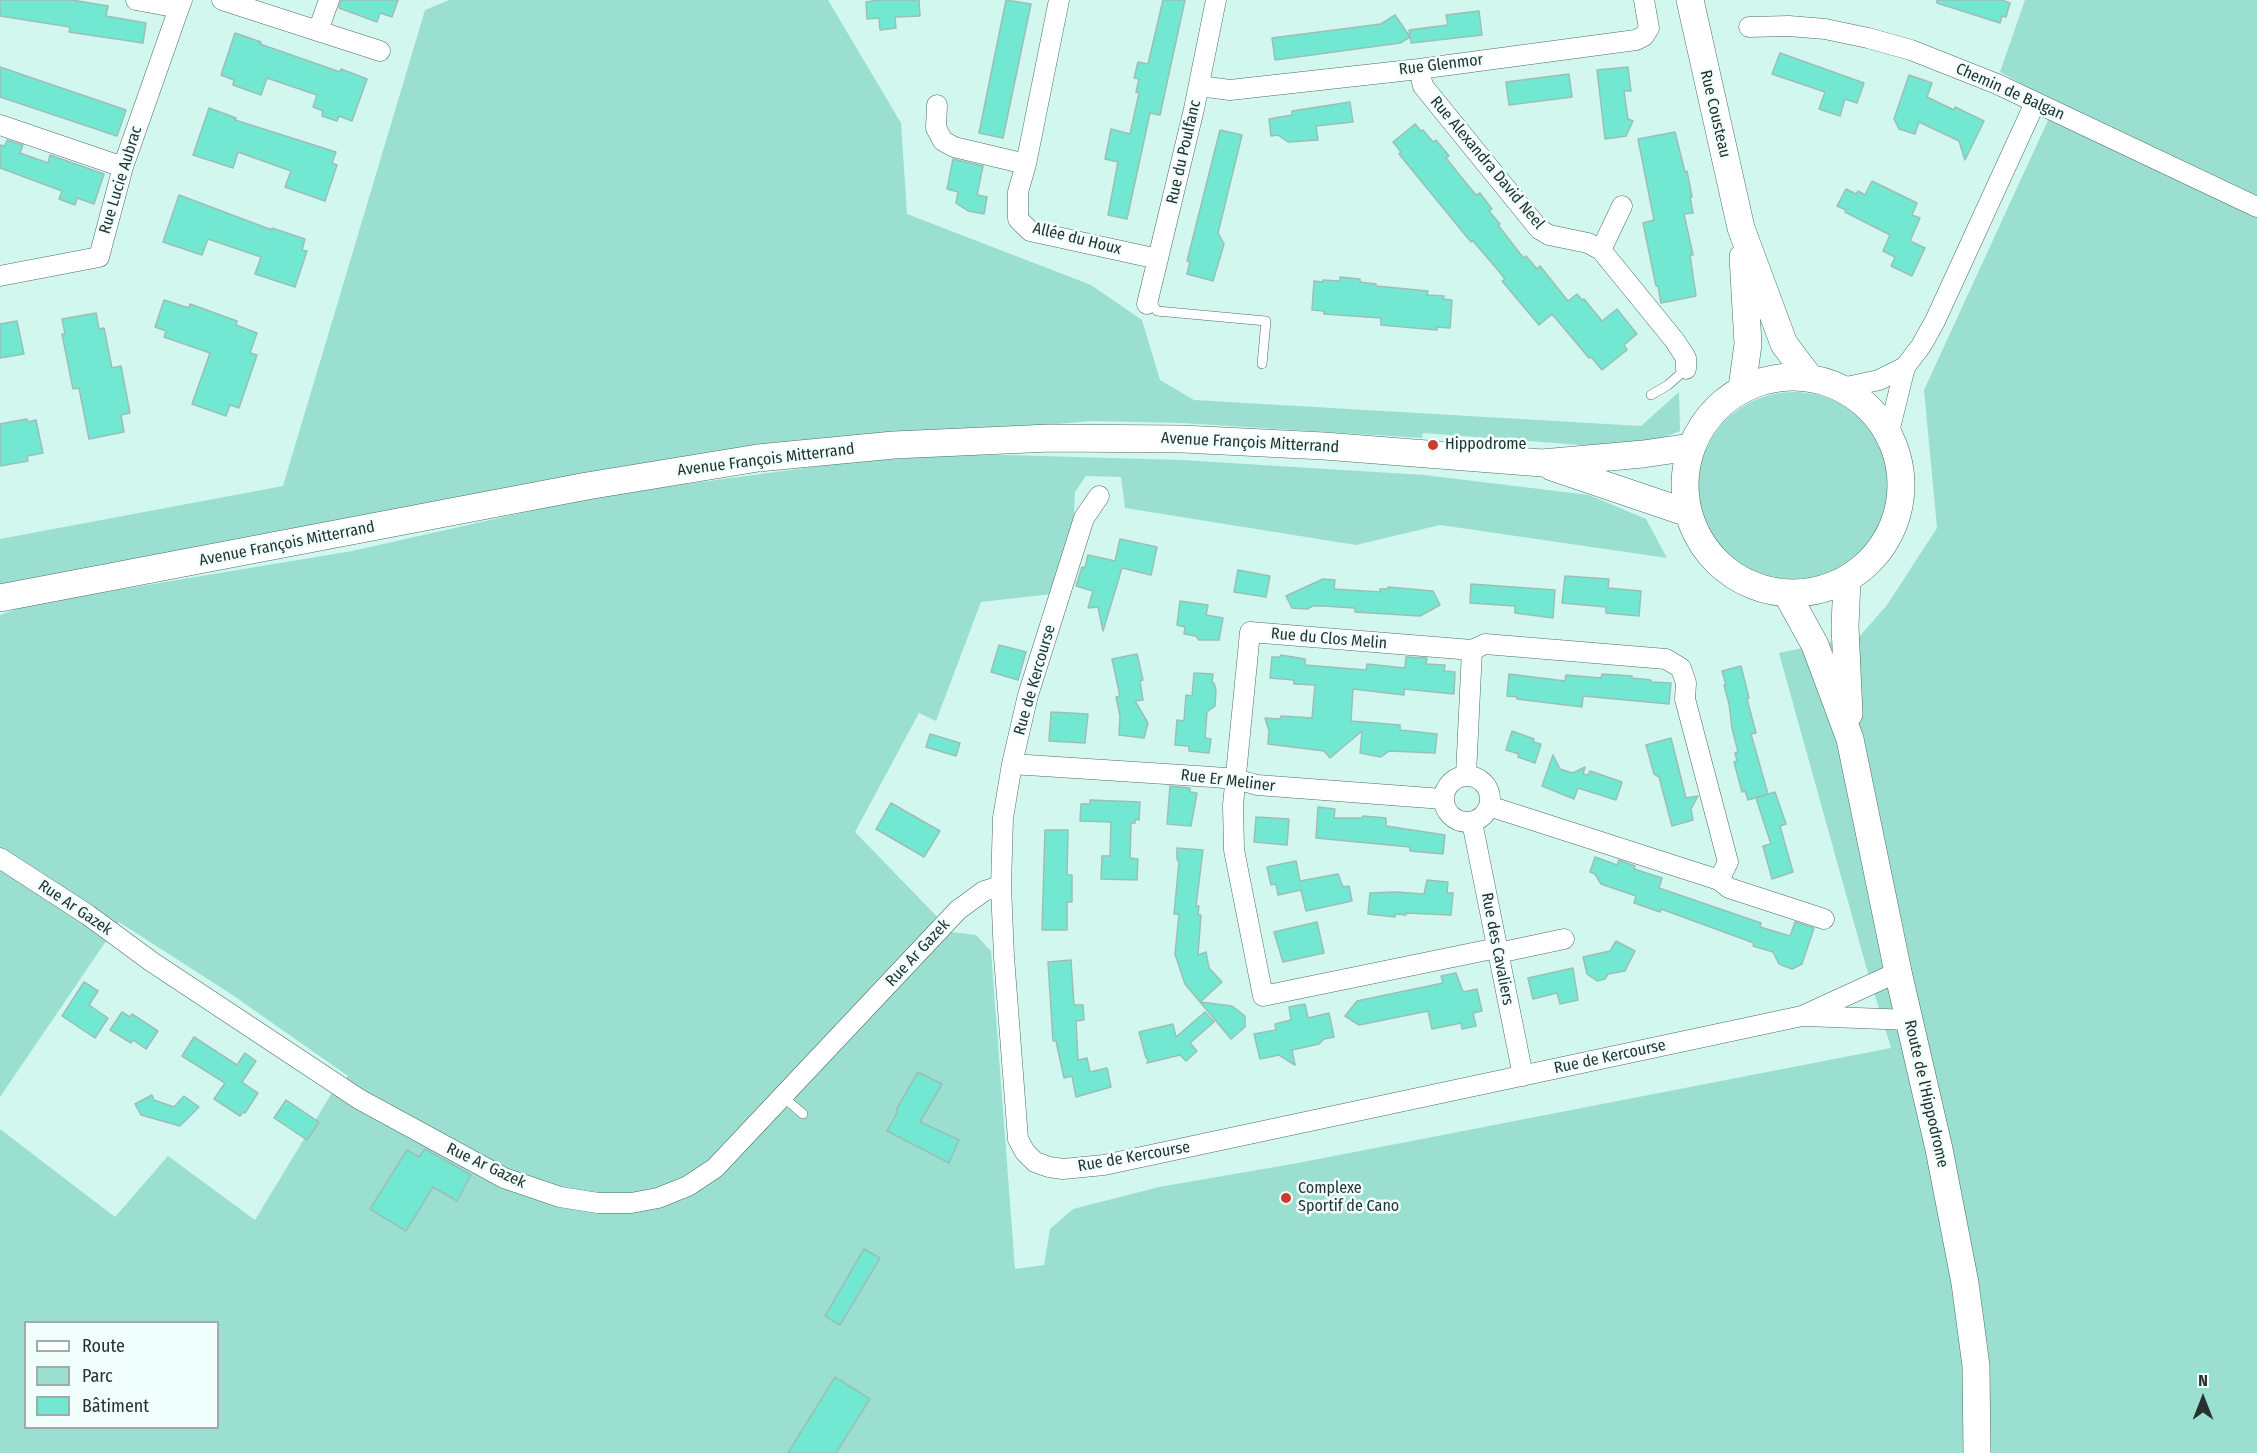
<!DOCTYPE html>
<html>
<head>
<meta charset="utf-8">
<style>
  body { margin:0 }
  #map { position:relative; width:2257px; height:1453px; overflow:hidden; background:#d2f7ef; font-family:"Fira Sans Condensed",sans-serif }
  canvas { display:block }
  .legend { position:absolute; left:24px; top:1321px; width:195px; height:108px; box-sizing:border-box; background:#f0fffb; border:2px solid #9fadaa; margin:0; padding:8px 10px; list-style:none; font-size:18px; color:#253330 }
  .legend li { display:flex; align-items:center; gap:12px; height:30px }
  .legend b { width:30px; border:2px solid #9fadaa }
  .north { position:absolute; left:2173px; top:1369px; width:60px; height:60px; -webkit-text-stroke:4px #f0fffb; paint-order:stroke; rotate:0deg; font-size:16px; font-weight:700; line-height:24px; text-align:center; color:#253330 }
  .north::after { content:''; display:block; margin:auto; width:21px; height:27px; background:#253330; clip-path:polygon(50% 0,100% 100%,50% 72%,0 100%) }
</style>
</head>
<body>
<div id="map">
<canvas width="2257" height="1453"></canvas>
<ul class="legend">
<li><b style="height:8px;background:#fff"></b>Route</li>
<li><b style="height:16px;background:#9bdfd0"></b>Parc</li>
<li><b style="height:16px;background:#72e8d2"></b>Bâtiment</li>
</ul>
<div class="north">N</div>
</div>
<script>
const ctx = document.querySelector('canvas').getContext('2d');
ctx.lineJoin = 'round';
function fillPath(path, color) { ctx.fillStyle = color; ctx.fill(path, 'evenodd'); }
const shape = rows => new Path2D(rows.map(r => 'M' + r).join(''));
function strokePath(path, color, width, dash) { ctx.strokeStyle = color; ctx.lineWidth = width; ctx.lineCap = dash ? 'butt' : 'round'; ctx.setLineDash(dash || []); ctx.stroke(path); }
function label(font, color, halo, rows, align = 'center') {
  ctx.font = font + ' "Fira Sans Condensed",sans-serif'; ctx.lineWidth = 5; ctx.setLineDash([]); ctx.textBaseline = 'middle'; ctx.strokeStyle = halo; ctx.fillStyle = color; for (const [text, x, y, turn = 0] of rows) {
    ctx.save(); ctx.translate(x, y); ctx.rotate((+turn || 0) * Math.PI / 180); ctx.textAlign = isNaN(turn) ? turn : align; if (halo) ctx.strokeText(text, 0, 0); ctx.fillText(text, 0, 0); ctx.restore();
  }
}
fillPath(shape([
  [449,0,828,0,901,123,907,214,1091,285,1142,320,1160,380,1194,400,1641,426,1679,392,1680,431,1634,449,1423,433,1422,438,1182,423,1092,421,731,451,639,464,0,585,0,539,283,486,425,10],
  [2025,0,2257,0,2257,1453,0,1453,0,1129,115,1217,168,1156,255,1220,333,1091,348,1076,231,994,119,922,0,1097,0,615,27,605,352,551,597,496,850,462,971,454,1182,460,1424,475,1589,495,1646,519,1667,558,1440,525,1356,545,1125,508,1121,477,1086,476,1075,492,1070,592,981,602,936,721,919,713,855,832,952,932,976,935,991,951,1015,1269,1044,1265,1050,1229,1073,1209,1159,1187,1298,1163,1891,1048,1866,966,1779,653,1860,636,1887,605,1937,528,1924,390,2056,103,2000,72],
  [26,1322,218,1322,218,1428,26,1428],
  '1698 488a96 96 0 1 1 192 0a96 96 0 1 1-192 0Z'
]), '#9bdfd0');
const building = shape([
  [0,0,72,0,108,6,106,16,146,23,143,43,69,32,70,27,0,16,0,0],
  [341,0,398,0,392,17,380,13,377,22,339,8,341,0],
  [878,0,919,0,920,16,895,17,896,28,880,30,879,18,867,19,866,2,878,0],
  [1006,0,1031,4,1003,138,979,133,1006,0],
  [1163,0,1185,0,1160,115,1150,113,1127,219,1108,215,1118,162,1105,159,1111,129,1130,134,1139,93,1136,92,1139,79,1134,78,1138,62,1148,64,1163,0],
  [1937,0,2002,0,2010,3,2006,17,2002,16,2000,23,1937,3,1937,0],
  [1479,11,1482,35,1411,43,1409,30,1448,25,1446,15,1479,11],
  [1395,15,1410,37,1400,43,1275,60,1272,38,1381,24,1395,15],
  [235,33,261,42,260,44,340,72,341,69,367,79,352,121,339,116,337,121,322,116,323,111,313,107,317,95,267,78,261,95,233,85,234,80,221,75,235,33],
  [1780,53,1864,83,1857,103,1845,99,1840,116,1819,109,1825,92,1772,74,1780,53],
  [0,67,126,110,117,136,0,97,0,67],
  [1628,67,1631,91,1624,91,1628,119,1633,121,1626,136,1605,139,1597,70,1628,67],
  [1569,74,1572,97,1509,105,1506,82,1569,74],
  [1909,75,1932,83,1927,97,1954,110,1955,107,1984,121,1965,160,1959,141,1919,122,1915,134,1899,129,1894,119,1909,75],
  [1350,102,1353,122,1316,126,1318,140,1288,142,1278,135,1271,136,1269,119,1292,115,1292,111,1350,102],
  [209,108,236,118,235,120,336,152,332,163,337,165,325,201,285,187,291,171,238,152,233,168,193,155,209,108],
  [1415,124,1421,131,1423,130,1433,142,1436,140,1449,156,1446,158,1466,183,1476,195,1480,193,1492,209,1489,211,1500,224,1498,225,1518,251,1524,258,1526,256,1537,269,1540,266,1568,301,1577,294,1582,300,1584,299,1602,321,1617,309,1637,334,1624,345,1627,350,1602,370,1591,357,1589,358,1552,314,1539,325,1502,281,1505,279,1497,269,1473,241,1471,242,1399,154,1401,152,1393,142,1415,124],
  [1220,130,1242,135,1218,233,1224,244,1213,281,1187,274,1190,262,1187,261,1220,130],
  [1675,132,1685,172,1687,171,1692,197,1690,197,1693,213,1684,214,1693,255,1690,255,1696,296,1661,303,1658,286,1656,286,1643,223,1654,220,1638,139,1675,132],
  [7,140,23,145,20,153,48,163,50,155,104,174,94,204,77,198,75,205,59,199,62,191,0,168,0,145,5,146,7,140],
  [953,159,983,166,977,195,987,197,984,214,968,211,956,203,958,192,947,189,953,159],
  [1872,181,1917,203,1912,215,1920,218,1910,241,1925,248,1912,276,1891,266,1895,257,1883,251,1890,235,1845,212,1846,210,1837,206,1846,189,1856,194,1858,191,1865,195,1872,181],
  [179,195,272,230,272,228,305,239,302,250,307,251,295,287,255,274,261,257,208,239,202,255,163,242,179,195],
  [1340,277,1360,279,1360,282,1376,284,1376,286,1428,291,1427,295,1444,296,1443,299,1452,300,1450,328,1437,327,1437,330,1381,325,1381,318,1324,314,1324,311,1312,310,1314,281,1323,282,1323,280,1340,281,1340,277],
  [164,300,189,308,190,304,237,321,236,325,257,333,250,353,257,355,239,408,230,405,226,416,192,404,210,353,164,337,166,331,155,327,164,300],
  [96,313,99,329,104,328,112,368,121,366,130,413,121,415,124,432,89,439,79,388,73,389,62,334,65,334,62,319,96,313],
  [17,321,24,354,0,358,0,324,17,321],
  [27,419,28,422,36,420,43,453,27,456,28,461,0,466,0,424,27,419],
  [1120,539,1157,547,1151,575,1122,568,1103,631,1098,607,1088,608,1093,591,1076,586,1082,567,1085,568,1088,555,1115,561,1120,539],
  [1238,570,1270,576,1266,597,1234,592,1238,570],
  [1565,576,1609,579,1608,588,1641,591,1639,616,1606,613,1606,607,1562,603,1565,576],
  [1323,579,1335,580,1334,589,1380,592,1380,589,1388,589,1388,587,1433,591,1440,605,1420,616,1355,612,1355,608,1323,606,1313,606,1307,609,1292,608,1286,596,1323,579],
  [1471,584,1555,590,1553,618,1515,613,1515,606,1470,603,1471,584],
  [1180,601,1208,605,1206,615,1223,618,1219,640,1199,640,1196,636,1184,634,1185,627,1177,625,1180,601],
  [999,645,1026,652,1018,680,991,672,999,645],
  [1137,654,1143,680,1140,681,1143,700,1135,701,1148,723,1144,738,1119,735,1120,716,1116,697,1120,696,1112,659,1137,654],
  [1281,655,1305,659,1305,665,1366,670,1367,664,1405,668,1406,657,1427,658,1426,664,1445,665,1444,671,1455,672,1454,694,1404,689,1404,695,1353,689,1351,721,1400,725,1400,730,1437,734,1435,753,1389,751,1381,757,1360,753,1362,731,1330,758,1324,751,1268,744,1269,731,1265,718,1280,719,1281,716,1312,718,1315,685,1294,684,1294,680,1270,678,1272,657,1280,657,1281,655],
  [1741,666,1749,698,1747,699,1756,733,1751,734,1768,794,1748,800,1745,791,1742,792,1734,762,1737,761,1735,753,1738,752,1732,728,1729,704,1724,685,1726,685,1722,671,1741,666],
  [1194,673,1213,674,1212,683,1214,683,1216,690,1215,706,1207,712,1205,738,1211,739,1209,753,1189,751,1189,746,1175,745,1177,720,1184,721,1186,695,1192,696,1194,673],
  [1509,674,1565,681,1566,675,1601,678,1602,674,1632,676,1632,678,1651,680,1651,682,1671,683,1669,704,1583,696,1582,707,1517,699,1517,697,1507,696,1509,674],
  [1051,712,1088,714,1085,743,1049,741,1051,712],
  [1512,731,1534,739,1533,742,1541,744,1535,763,1518,757,1519,754,1506,750,1512,731],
  [930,734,960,743,956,756,926,747,930,734],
  [1671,738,1686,798,1698,796,1691,809,1693,820,1672,826,1659,777,1654,774,1646,745,1671,738],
  [1553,755,1560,769,1573,773,1585,767,1583,774,1588,775,1590,771,1622,782,1616,800,1578,788,1574,799,1542,786,1553,755],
  [1170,786,1190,788,1190,792,1197,793,1191,826,1167,824,1170,786],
  [1775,792,1786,824,1780,826,1793,872,1772,879,1763,846,1771,844,1756,798,1775,792],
  [1090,800,1140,802,1139,820,1135,819,1135,823,1131,823,1130,858,1138,859,1137,880,1101,879,1102,856,1110,856,1111,822,1080,821,1081,804,1090,804,1090,800],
  [891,803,940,831,924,857,876,829,891,803],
  [1318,807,1335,809,1334,818,1362,818,1363,816,1386,818,1386,826,1445,835,1443,854,1410,851,1410,847,1316,838,1318,807],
  [1256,817,1289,819,1287,845,1254,842,1256,817],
  [1045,830,1068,830,1067,875,1072,875,1072,902,1067,902,1067,930,1042,930,1045,830],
  [1177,848,1203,850,1196,906,1199,906,1198,915,1201,915,1198,955,1206,952,1209,968,1222,982,1200,1002,1185,984,1175,954,1179,914,1174,914,1179,862,1177,859,1177,848],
  [1595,857,1617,865,1619,860,1635,866,1634,869,1662,878,1659,888,1761,923,1760,927,1790,936,1795,922,1814,928,1802,964,1792,969,1779,964,1773,952,1753,946,1754,943,1661,909,1660,912,1634,903,1636,896,1601,884,1595,874,1590,872,1595,857],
  [1296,861,1300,881,1338,874,1343,887,1349,886,1352,901,1306,911,1301,890,1278,895,1276,884,1271,885,1267,867,1296,861],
  [1427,880,1448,882,1447,893,1453,893,1451,915,1406,913,1406,915,1395,914,1395,917,1368,914,1370,893,1396,892,1424,894,1427,880],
  [1317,922,1324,953,1283,962,1274,932,1317,922],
  [1616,941,1635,951,1625,971,1608,974,1605,979,1597,981,1587,974,1583,957,1610,951,1616,941],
  [1071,960,1074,1005,1083,1005,1084,1020,1076,1021,1078,1060,1087,1058,1090,1072,1107,1068,1111,1087,1076,1097,1072,1076,1064,1078,1056,1041,1053,1041,1048,962,1071,960],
  [1573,968,1578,1000,1560,1004,1557,993,1533,999,1528,978,1573,968],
  [1456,973,1463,992,1477,989,1482,1011,1473,1013,1476,1026,1462,1029,1461,1023,1432,1029,1428,1011,1359,1025,1345,1016,1357,1001,1443,983,1441,976,1456,973],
  [84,982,98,991,89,1005,108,1018,95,1038,62,1016,84,982],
  [1200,1002,1232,1006,1245,1016,1245,1027,1231,1039,1200,1002],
  [1305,1004,1308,1018,1329,1013,1334,1037,1324,1039,1319,1044,1292,1050,1295,1065,1279,1055,1260,1059,1254,1034,1276,1030,1275,1024,1291,1020,1289,1007,1305,1004],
  [122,1012,130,1017,132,1014,158,1031,146,1049,133,1040,131,1043,110,1030,122,1012],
  [1205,1012,1214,1022,1190,1043,1197,1051,1186,1061,1180,1055,1147,1063,1148,1058,1146,1058,1139,1032,1173,1024,1176,1037,1205,1012],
  [194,1037,237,1065,245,1053,256,1061,242,1082,258,1093,245,1113,243,1112,240,1116,214,1099,225,1083,182,1056,194,1037],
  [918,1072,942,1084,920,1122,959,1140,949,1163,887,1131,898,1111,896,1110,918,1072],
  [152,1095,154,1100,174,1107,184,1096,199,1107,180,1126,141,1115,135,1104,152,1095],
  [286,1100,319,1122,307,1140,274,1118,286,1100],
  [425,1149,471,1175,457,1201,433,1187,406,1231,370,1209,407,1150,419,1157,425,1149],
  [864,1249,880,1258,840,1325,825,1316,864,1249],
  [835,1377,870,1399,836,1453,788,1453,835,1377]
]);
fillPath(building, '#72e8d2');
strokePath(building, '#9bbfb7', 1.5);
const lane = shape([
  [1149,298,1157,311,1266,321,1262,364],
  [1651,395,1668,385,1686,369],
  [782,1096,803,1114]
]);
const street = shape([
  [136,0,179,8,182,0],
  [222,0,380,51],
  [1059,0,1026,164,1018,192,1018,219,1030,231,1158,259],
  [1749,27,1789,26,1825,29,1868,38,1911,50,1997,84,2257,207],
  [318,31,329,0],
  [1419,69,1423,86,1539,229,1549,235,1588,243,1601,250,1675,341,1686,358,1686,369],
  [1199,86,1230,90,1419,69,1636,40,1644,36,1649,28,1644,0],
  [937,105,936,128,943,141,954,147,1026,164],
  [0,125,123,167],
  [1601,250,1622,206],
  [0,276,99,257,123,167,179,8],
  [1147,304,1194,109,1216,0],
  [1842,388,1879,380,1905,367],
  [1889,432,1905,367,1921,346,1935,321,2035,103],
  [1099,496,1084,518,1028,695,1012,764,1003,818,1001,886,1004,957,1018,1139,1025,1152,1035,1162,1049,1167,1063,1169,1104,1165,1802,1016,1898,972],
  [1012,764,1212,777,1236,779,1257,785,1443,799],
  [1466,775,1472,650],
  '1444 799a23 23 0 1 1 46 0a23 23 0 1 1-46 0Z',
  [1489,806,1719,880,1728,862,1685,699,1686,683,1681,668,1666,659,1485,644,1472,650,1250,632,1233,805,1234,850,1263,996,1497,948],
  [1472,822,1523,1076],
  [0,858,88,915,152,962,359,1099,504,1178,560,1197,598,1203,631,1203,658,1198,688,1186,715,1168,958,910,984,891,1001,886],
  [1719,880,1729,888,1824,919],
  [1498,953,1564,939],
  [1805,1016,1910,1020]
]);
const secondary = shape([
  [1690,0,1741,228,1784,344,1809,377],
  '1685 485a108 108 0 1 1 216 0a108 108 0 1 1-216 0Z',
  [1742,388,1748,344,1743,257],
  [1552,467,1688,513],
  [1847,580,1845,626,1849,714],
  [1787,594,1815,645,1850,739,1898,972,1939,1149,1965,1283,1976,1366,1977,1453],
  [0,598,587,486,758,458,894,445,1050,438,1183,439,1324,446,1542,463,1643,454,1691,447]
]);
strokePath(lane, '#4b6d66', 10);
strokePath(street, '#4b6d66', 21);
strokePath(secondary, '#4b6d66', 28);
strokePath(lane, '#fff', 9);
strokePath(street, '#fff', 20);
strokePath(secondary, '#fff', 27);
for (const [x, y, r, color] of [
  [1433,445,6,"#c93c2f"],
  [1286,1198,6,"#c93c2f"]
]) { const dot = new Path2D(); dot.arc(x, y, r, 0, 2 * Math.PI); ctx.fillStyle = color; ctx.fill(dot); strokePath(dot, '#f0fffb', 2); }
label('16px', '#253330', '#f0fffb', [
  ["Rue Glenmor",1441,65,-7],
  ["Chemin de Balgan",2010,92,24],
  ["Rue Cousteau",1715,114,77],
  ["Rue du Poulfanc",1184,152,-77],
  ["Rue Alexandra David Neel",1487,163,50],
  ["Rue Lucie Aubrac",121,180,-73],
  ["Allée du Houx",1077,239,14],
  ["Avenue François Mitterrand",1250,443,3],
  ["Avenue François Mitterrand",766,460,-7],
  ["Avenue François Mitterrand",287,544,-11],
  ["Rue du Clos Melin",1329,639,5],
  ["Rue de Kercourse",1035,680,-74],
  ["Rue Er Meliner",1228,781,7],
  ["Rue Ar Gazek",75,908,34],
  ["Rue des Cavaliers",1497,949,79],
  ["Rue Ar Gazek",918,953,-47],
  ["Rue de Kercourse",1610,1057,-12],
  ["Route de l'Hippodrome",1926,1094,77],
  ["Rue de Kercourse",1134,1157,-10],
  ["Rue Ar Gazek",486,1166,25]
]);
label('16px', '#253330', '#f0fffb', [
  ["Hippodrome",1445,445],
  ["Complexe",1298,1189],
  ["Sportif de Cano",1298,1207]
], 'left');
</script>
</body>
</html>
